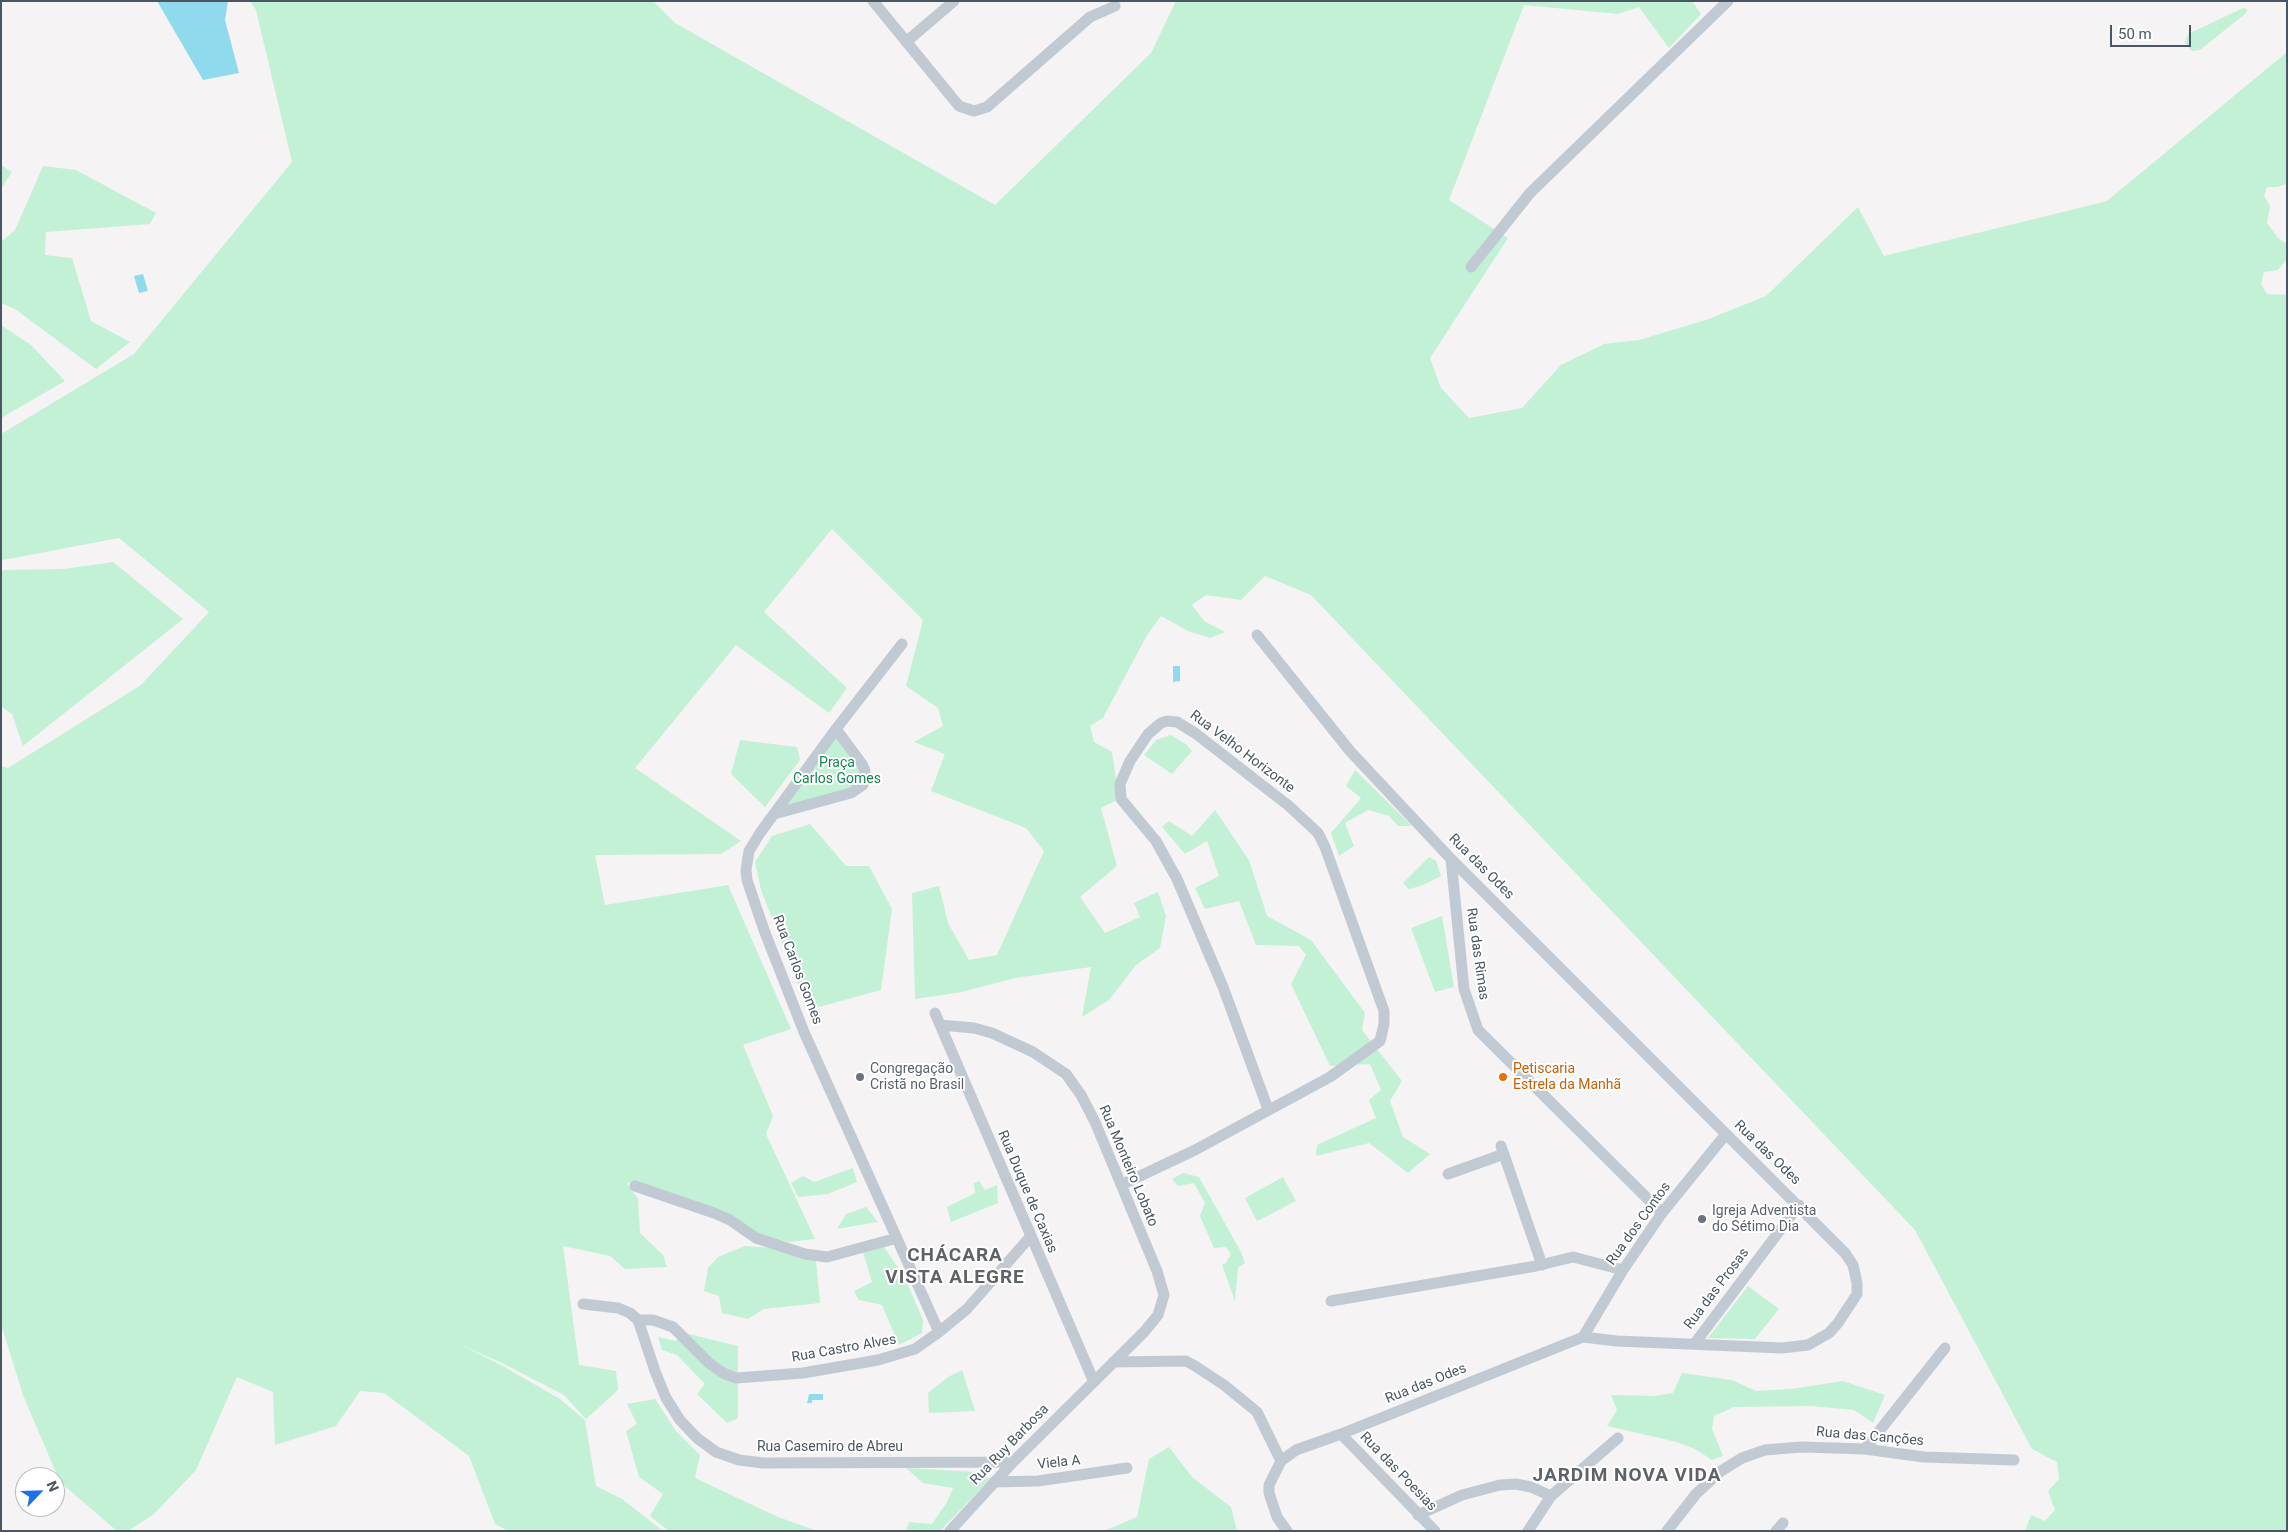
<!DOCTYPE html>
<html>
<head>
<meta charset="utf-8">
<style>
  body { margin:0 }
  #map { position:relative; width:2288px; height:1532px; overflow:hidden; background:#f5f3f3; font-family:Roboto,sans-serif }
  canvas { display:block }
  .frame { position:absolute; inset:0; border:2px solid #4a5661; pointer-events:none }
  .north { position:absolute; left:15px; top:1467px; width:50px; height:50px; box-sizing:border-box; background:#fff; border:1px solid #b7bbc0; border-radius:50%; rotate:66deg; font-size:14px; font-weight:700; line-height:20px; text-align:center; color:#4a5661 }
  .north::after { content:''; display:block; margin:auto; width:18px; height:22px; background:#1a73e8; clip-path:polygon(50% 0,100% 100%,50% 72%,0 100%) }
  .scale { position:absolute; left:2110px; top:25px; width:81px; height:22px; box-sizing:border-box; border:2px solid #4a5661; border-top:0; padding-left:6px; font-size:15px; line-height:18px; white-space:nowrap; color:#4a5661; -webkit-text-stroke:4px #fff; paint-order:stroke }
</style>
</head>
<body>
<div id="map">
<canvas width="2288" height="1532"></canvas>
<div class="frame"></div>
<div class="north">N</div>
<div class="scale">50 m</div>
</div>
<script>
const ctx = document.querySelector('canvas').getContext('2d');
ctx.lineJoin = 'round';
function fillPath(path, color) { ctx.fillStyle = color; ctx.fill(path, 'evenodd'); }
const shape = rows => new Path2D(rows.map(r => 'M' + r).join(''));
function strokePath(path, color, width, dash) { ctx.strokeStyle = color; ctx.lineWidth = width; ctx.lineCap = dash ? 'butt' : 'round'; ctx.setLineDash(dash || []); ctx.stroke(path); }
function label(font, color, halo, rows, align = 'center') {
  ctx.font = font + ' Roboto,sans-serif'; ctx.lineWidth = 4; ctx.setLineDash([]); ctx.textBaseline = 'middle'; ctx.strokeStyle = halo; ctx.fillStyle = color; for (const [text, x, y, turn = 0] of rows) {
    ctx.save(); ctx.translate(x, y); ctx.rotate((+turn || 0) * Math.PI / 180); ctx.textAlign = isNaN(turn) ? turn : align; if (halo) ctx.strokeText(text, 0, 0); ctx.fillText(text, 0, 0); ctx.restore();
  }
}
fillPath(shape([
  [250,1,653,1,675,23,995,205,1151,53,1176,1,1692,1,1701,14,1669,48,1639,7,1618,14,1524,5,1449,200,1508,238,1430,358,1441,388,1469,418,1522,408,1561,365,1604,344,1639,340,1706,320,1766,296,1858,207,1884,256,2107,201,2287,52,2287,184,2277,187,2267,187,2264,196,2270,206,2267,223,2278,238,2287,244,2287,259,2278,270,2264,272,2261,284,2267,294,2287,295,2287,1531,2025,1531,2031,1515,2045,1521,2055,1510,2048,1491,2059,1479,2057,1462,2032,1449,1915,1230,1311,595,1265,576,1241,600,1206,595,1192,605,1204,621,1225,632,1210,638,1188,631,1161,616,1147,635,1103,718,1090,726,1094,742,1112,752,1119,799,1101,808,1117,866,1080,897,1105,933,1140,917,1134,903,1158,892,1166,916,1160,948,1136,965,1109,1000,1082,1017,1091,967,1015,978,962,992,915,999,912,893,939,886,948,923,969,960,997,955,1044,851,1026,828,931,791,945,754,914,742,943,726,938,708,906,686,923,620,832,529,764,612,847,688,829,713,736,645,635,768,741,841,721,854,595,855,605,905,728,885,791,1029,743,1045,773,1116,766,1134,815,1239,789,1242,760,1236,710,1209,626,1182,638,1199,640,1233,663,1255,667,1267,625,1269,610,1256,563,1246,579,1365,616,1371,618,1390,586,1419,564,1395,502,1363,461,1345,501,1365,560,1399,585,1420,596,1486,622,1499,663,1531,508,1531,495,1524,469,1456,384,1393,360,1391,336,1426,275,1445,273,1392,237,1377,196,1470,154,1514,128,1531,117,1531,60,1482,23,1395,1,1324,1,766,8,768,141,685,209,612,119,538,3,560,1,562,1,434,134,354,292,162,256,10],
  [2243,8,2247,9,2246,13,2200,50,2192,51,2187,46,2185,42,2188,34],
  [1,165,12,172,1,189],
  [43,166,76,170,156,213,150,224,46,232,45,255,72,258,91,321,130,342,96,369,15,309,1,303,1,242,15,230],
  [1,325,31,345,65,381,1,418],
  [113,562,183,619,23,746,12,714,1,706,1,573,3,570,64,569],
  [836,729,857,756,863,785,774,814],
  [1171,735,1187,745,1192,751,1172,774,1144,755,1156,740],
  [740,740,797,747,800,760,765,807,731,774],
  [1355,770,1412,826,1398,826,1389,816,1368,810,1345,823,1354,846,1339,856,1331,833,1361,798,1346,786],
  [1215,810,1249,860,1267,916,1311,940,1365,1013,1362,1030,1402,1081,1390,1101,1403,1137,1430,1154,1408,1173,1369,1143,1316,1156,1317,1145,1376,1118,1369,1100,1381,1090,1370,1064,1330,1066,1291,984,1306,955,1299,946,1256,945,1239,901,1205,909,1195,888,1219,876,1207,841,1185,854,1162,827,1169,821,1192,836],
  [810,824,846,866,869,866,892,909,881,990,808,1010,761,890,755,862,772,836],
  [1429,857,1436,861,1441,876,1421,886,1409,889,1403,883],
  [1442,916,1454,987,1435,992,1411,928],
  [853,1168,857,1182,828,1194,798,1197,791,1183,803,1176,814,1182],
  [1183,1173,1199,1177,1241,1252,1245,1263,1238,1268,1235,1301,1222,1265,1226,1263,1231,1254,1226,1247,1214,1248,1200,1216,1205,1203,1194,1183,1178,1186,1172,1179],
  [1283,1177,1296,1201,1257,1221,1245,1198],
  [979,1181,985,1190,997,1185,998,1203,951,1222,947,1207,975,1193,974,1183],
  [866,1207,878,1222,837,1229,846,1214],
  [745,1246,815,1251,820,1303,764,1309,748,1319,722,1313,719,1296,704,1291,708,1268,718,1257],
  [884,1247,905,1278,923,1320,922,1333,899,1345,882,1305,859,1300,854,1291,872,1282,863,1252],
  [1748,1286,1779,1309,1755,1339,1708,1338],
  [689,1334,738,1346,738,1418,727,1423,697,1394,705,1384,677,1355,662,1350,658,1337,675,1341],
  [962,1370,975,1411,929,1413,928,1393,948,1377],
  [1682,1373,1732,1380,1756,1391,1791,1389,1843,1381,1885,1395,1873,1423,1854,1410,1811,1406,1734,1407,1714,1416,1712,1429,1723,1456,1712,1460,1695,1449,1677,1442,1607,1426,1617,1410,1611,1395,1654,1396,1673,1393],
  [655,1399,676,1431,700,1455,695,1478,778,1517,817,1531,669,1531,650,1516,663,1494,639,1477,626,1431,637,1424,627,1404],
  [1169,1447,1192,1477,1231,1507,1237,1531,1104,1531,1137,1517,1149,1459],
  [906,1468,977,1472,990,1479,940,1531,906,1531,909,1522,932,1524,947,1502,953,1488,923,1483]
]), '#c3f1d5');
fillPath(shape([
  [157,1,228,1,225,20,239,73,203,80],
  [143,274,148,291,139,293,134,276],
  [1173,666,1180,666,1180,681,1173,682],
  [809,1394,823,1394,823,1400,812,1400,812,1403,807,1403]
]), '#90daee');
strokePath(shape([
  [873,1,959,106,974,111,987,107,1090,17,1115,6],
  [906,42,954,1],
  [1471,267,1530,193,1728,1],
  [1257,635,1350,751,1451,859,1845,1253,1853,1265,1857,1283,1857,1294,1838,1323,1829,1333,1808,1345,1782,1348,1617,1341,1583,1337,1341,1434,1296,1450,1281,1461,1269,1485,1269,1493,1277,1517,1287,1531],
  [902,644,836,729,760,833,749,851,746,870,747,880,764,930,804,1032,939,1332],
  [774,814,851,793,863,785,865,771,862,764,836,729],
  [1451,859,1464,989,1478,1030,1662,1213],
  [935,1013,1094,1382],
  [940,1025,974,1028,992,1033,1033,1052,1066,1074,1081,1095,1095,1122,1157,1271,1164,1295,1158,1315,1144,1332,1013,1462,950,1531],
  [1501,1146,1542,1265],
  [1448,1174,1504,1154],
  [1121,1185,1195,1150,1330,1077,1380,1041,1384,1024,1384,1011,1325,847,1318,833,1289,806,1195,733,1177,722,1167,721,1161,723,1148,734,1130,761,1120,784,1121,799,1156,841,1177,879,1223,987,1268,1109],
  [635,1186,714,1213,730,1220,756,1238,805,1254,827,1257,897,1238],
  [1331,1301,1536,1266,1573,1257,1623,1270],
  [583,1304,618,1308,630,1313,638,1320,655,1371,666,1398,680,1420,697,1438,716,1452,739,1460,763,1463,1013,1462],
  [638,1320,653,1320,673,1327,709,1363,723,1373,736,1378,803,1373,878,1360,915,1349,939,1332,967,1309,1030,1237],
  [1583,1337,1623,1270,1662,1213,1726,1134],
  [1695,1343,1799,1205],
  [1113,1362,1186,1361,1195,1366,1224,1385,1257,1412,1281,1461],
  [1341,1434,1435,1531],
  [1865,1449,1945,1348],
  [994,1482,1038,1481,1127,1468],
  [1418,1515,1462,1495,1500,1485,1516,1484,1531,1487,1551,1496],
  [1528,1531,1551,1496,1618,1438],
  [1667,1531,1696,1494,1721,1471,1742,1458,1765,1450,1801,1447,1865,1449,1924,1457,2014,1460],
  [1776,1531,1783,1523]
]), '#c1cad2', 11);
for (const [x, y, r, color] of [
  [860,1077,5,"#6b7280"],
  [1503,1077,5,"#e8710a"],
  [1702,1219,5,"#6b7280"]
]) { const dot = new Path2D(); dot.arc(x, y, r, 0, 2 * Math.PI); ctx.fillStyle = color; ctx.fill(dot); strokePath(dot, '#fff', 2); }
label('14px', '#4a5661', '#fff', [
  ["Rua Velho Horizonte",1242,752,37],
  ["Rua das Odes",1481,867,45],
  ["Rua das Rimas",1477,954,82],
  ["Rua Carlos Gomes",797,970,69],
  ["Rua das Odes",1767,1153,44],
  ["Rua Monteiro Lobato",1128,1166,67],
  ["Rua Duque de Caxias",1027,1192,67],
  ["Rua dos Contos",1639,1224,-54],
  ["Rua das Prosas",1717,1289,-53],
  ["Rua Castro Alves",844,1349,-10],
  ["Rua das Odes",1426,1384,-22],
  ["Rua das Canções",1870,1437,5],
  ["Rua Ruy Barbosa",1010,1445,-46],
  ["Rua Casemiro de Abreu",830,1447],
  ["Viela A",1059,1463,-6],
  ["Rua das Poesias",1398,1472,46]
]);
label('14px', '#17864f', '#fff', [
  ["Praça",837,763],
  ["Carlos Gomes",837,779]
]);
label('14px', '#5b616d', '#fff', [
  ["Congregação",870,1069],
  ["Cristã no Brasil",870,1085],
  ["Igreja Adventista",1712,1211],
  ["do Sétimo Dia",1712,1227]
], 'left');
label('14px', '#c56008', '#fff', [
  ["Petiscaria",1513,1069],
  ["Estrela da Manhã",1513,1085]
], 'left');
ctx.letterSpacing = '1px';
label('bold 19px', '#5f6368', '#fff', [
  ["CHÁCARA",955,1256],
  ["VISTA ALEGRE",955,1278],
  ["JARDIM NOVA VIDA",1627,1476]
]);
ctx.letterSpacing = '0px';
</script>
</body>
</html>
